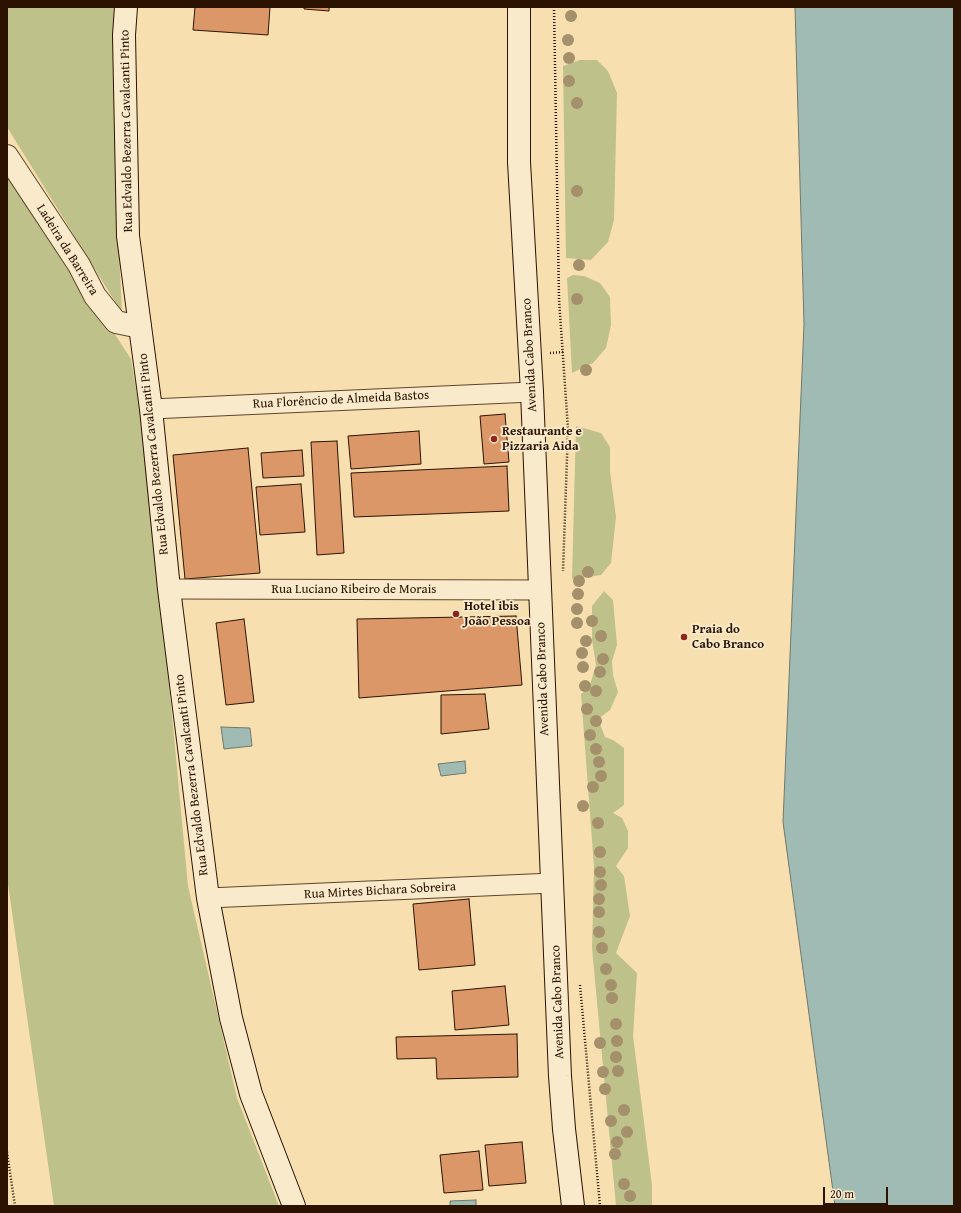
<!DOCTYPE html>
<html>
<head>
<meta charset="utf-8">
<style>
  body { margin:0 }
  #map { position:relative; width:961px; height:1213px; overflow:hidden; background:#f8dfb0; font-family:"Gentium Book Plus",serif }
  canvas { display:block }
  .frame { position:absolute; inset:0; border:8px solid #2b1300; pointer-events:none }
  .scale { position:absolute; left:823px; top:1187px; width:65px; height:18px; box-sizing:border-box; border:2px solid #2b1300; border-top:0; padding-left:5px; font-size:12px; line-height:14px; white-space:nowrap; color:#2b1300; -webkit-text-stroke:3px #faeacc; paint-order:stroke }
</style>
</head>
<body>
<div id="map">
<canvas width="961" height="1213"></canvas>
<div class="frame"></div>
<div class="scale">20 m</div>
</div>
<script>
const ctx = document.querySelector('canvas').getContext('2d');
ctx.lineJoin = 'round';
function fillPath(path, color) { ctx.fillStyle = color; ctx.fill(path, 'evenodd'); }
const shape = rows => new Path2D(rows.map(r => 'M' + r).join(''));
function strokePath(path, color, width, dash) { ctx.strokeStyle = color; ctx.lineWidth = width; ctx.lineCap = dash ? 'butt' : 'round'; ctx.setLineDash(dash || []); ctx.stroke(path); }
function label(font, color, halo, rows, align = 'center') {
  ctx.font = font + ' "Gentium Book Plus",serif'; ctx.lineWidth = 3.5; ctx.setLineDash([]); ctx.textBaseline = 'middle'; ctx.strokeStyle = halo; ctx.fillStyle = color; for (const [text, x, y, turn = 0] of rows) {
    ctx.save(); ctx.translate(x, y); ctx.rotate((+turn || 0) * Math.PI / 180); ctx.textAlign = isNaN(turn) ? turn : align; if (halo) ctx.strokeText(text, 0, 0); ctx.fillText(text, 0, 0); ctx.restore();
  }
}
fillPath(shape([
  [7,7,117,7,119,252,122,313,7,127],
  [580,60,597,60,608,71,617,93,614,220,608,242,591,260,566,258,563,66],
  [7,168,131,359,148,459,188,886,237,1098,279,1206,54,1206,7,877],
  [573,275,584,276,600,283,610,297,611,325,606,348,593,363,572,373,567,278],
  [576,426,601,433,610,447,610,471,616,517,611,563,601,575,572,579],
  [604,591,613,600,617,645,612,661,613,675,618,692,610,710,598,719,605,737,613,740,624,748,624,805,613,813,622,818,628,831,628,848,616,866,624,876,630,916,616,953,637,973,633,1036,652,1185,652,1206,616,1206,592,948,594,867,581,694,589,688,596,665,592,640,592,606]
]), '#bfc18a');
const water = shape([
  [795,7,954,7,954,1206,835,1206,783,822,804,324,795,7],
  [221,727,250,728,252,746,224,749,221,727],
  [465,761,466,773,441,776,438,764,465,761],
  [476,1200,476,1206,450,1206,450,1201,476,1200]
]);
fillPath(water, '#9fbbb3');
strokePath(water, '#71786b', 1);
const building = shape([
  [195,7,270,7,268,35,193,30,195,7],
  [304,7,329,7,329,11,304,9,304,7],
  [505,414,509,462,484,464,480,416,505,414],
  [419,431,421,464,351,469,348,436,419,431],
  [337,441,344,553,317,555,311,442,337,441],
  [248,448,260,573,185,579,173,455,248,448],
  [302,450,304,476,263,478,261,453,302,450],
  [507,466,509,511,354,517,351,473,507,466],
  [301,484,305,532,260,535,256,487,301,484],
  [516,616,522,685,359,698,357,619,516,616],
  [244,619,254,702,226,705,216,623,244,619],
  [485,694,489,729,441,734,441,695,485,694],
  [469,899,475,965,419,970,413,904,469,899],
  [505,986,509,1025,455,1030,452,991,505,986],
  [517,1034,518,1077,437,1079,436,1058,397,1059,396,1037,517,1034],
  [522,1142,526,1183,489,1186,485,1145,522,1142],
  [479,1151,483,1190,444,1193,440,1155,479,1151]
]);
fillPath(building, '#db9768');
strokePath(building, '#2b1300', 1);
const minor = shape([
  [151,409,532,392],
  [169,589,540,590],
  [208,898,553,883]
]);
const tertiary = shape([
  [7,156,79,265,95,296,116,322,140,327]
]);
const secondary = shape([
  [126,7,124,35,128,236,151,409,169,589,208,898,231,1018,251,1094,294,1206],
  [519,7,519,162,532,392,560,1076,564,1129,573,1206]
]);
strokePath(minor, '#5e462c', 21);
strokePath(tertiary, '#5e462c', 24);
strokePath(secondary, '#2b1300', 24);
strokePath(shape([
  [554,7,559,299,568,429,563,571],
  [550,353,563,352],
  [580,985,600,1206],
  [7,1152,15,1206]
]), '#2b1300', 2.5, [1, 2]);
strokePath(minor, '#faeacc', 19);
strokePath(tertiary, '#faeacc', 22);
strokePath(secondary, '#faeacc', 22);
ctx.fillStyle = '#a4906a';
for (const [x, y] of [
  [571,16],
  [568,40],
  [569,58],
  [569,81],
  [577,103],
  [577,191],
  [579,265],
  [577,299],
  [586,370],
  [588,572],
  [579,581],
  [578,594],
  [577,609],
  [592,621],
  [577,623],
  [601,636],
  [586,641],
  [582,653],
  [603,659],
  [583,667],
  [600,672],
  [585,686],
  [596,691],
  [587,709],
  [596,721],
  [590,735],
  [596,749],
  [599,762],
  [601,776],
  [593,787],
  [583,806],
  [598,823],
  [600,852],
  [600,872],
  [601,885],
  [599,899],
  [599,912],
  [599,932],
  [602,948],
  [606,969],
  [611,985],
  [612,998],
  [616,1024],
  [617,1041],
  [600,1043],
  [616,1057],
  [618,1071],
  [603,1072],
  [605,1089],
  [624,1110],
  [611,1121],
  [627,1132],
  [617,1142],
  [615,1154],
  [624,1184],
  [630,1196]
]) { ctx.beginPath(); ctx.arc(x, y, 6, 0, 2 * Math.PI); ctx.fill(); }
for (const [x, y, r, color] of [
  [494,439,4,"#8f2418"],
  [456,614,4,"#8f2418"],
  [684,637,4,"#8f2418"]
]) { const dot = new Path2D(); dot.arc(x, y, r, 0, 2 * Math.PI); ctx.fillStyle = color; ctx.fill(dot); strokePath(dot, '#faeacc', 1.5); }
label('13px', '#2b1300', '#faeacc', [
  ["Rua Edvaldo Bezerra Cavalcanti Pinto",127,131,-91],
  ["Ladeira da Barreira",67,250,58],
  ["Avenida Cabo Branco",530,355,-93],
  ["Rua Florêncio de Almeida Bastos",341,400,-3],
  ["Rua Edvaldo Bezerra Cavalcanti Pinto",154,454,-96],
  ["Rua Luciano Ribeiro de Morais",354,590],
  ["Avenida Cabo Branco",543,679,-92],
  ["Rua Edvaldo Bezerra Cavalcanti Pinto",192,775,-97],
  ["Rua Mirtes Bichara Sobreira",380,891,-3],
  ["Avenida Cabo Branco",558,1002,-92]
]);
label('bold 13px', '#2b1300', '#faeacc', [
  ["Restaurante e",502,432],
  ["Pizzaria Aida",502,447],
  ["Hotel ibis",464,607],
  ["João Pessoa",464,622],
  ["Praia do",692,630],
  ["Cabo Branco",692,645]
], 'left');
</script>
</body>
</html>
